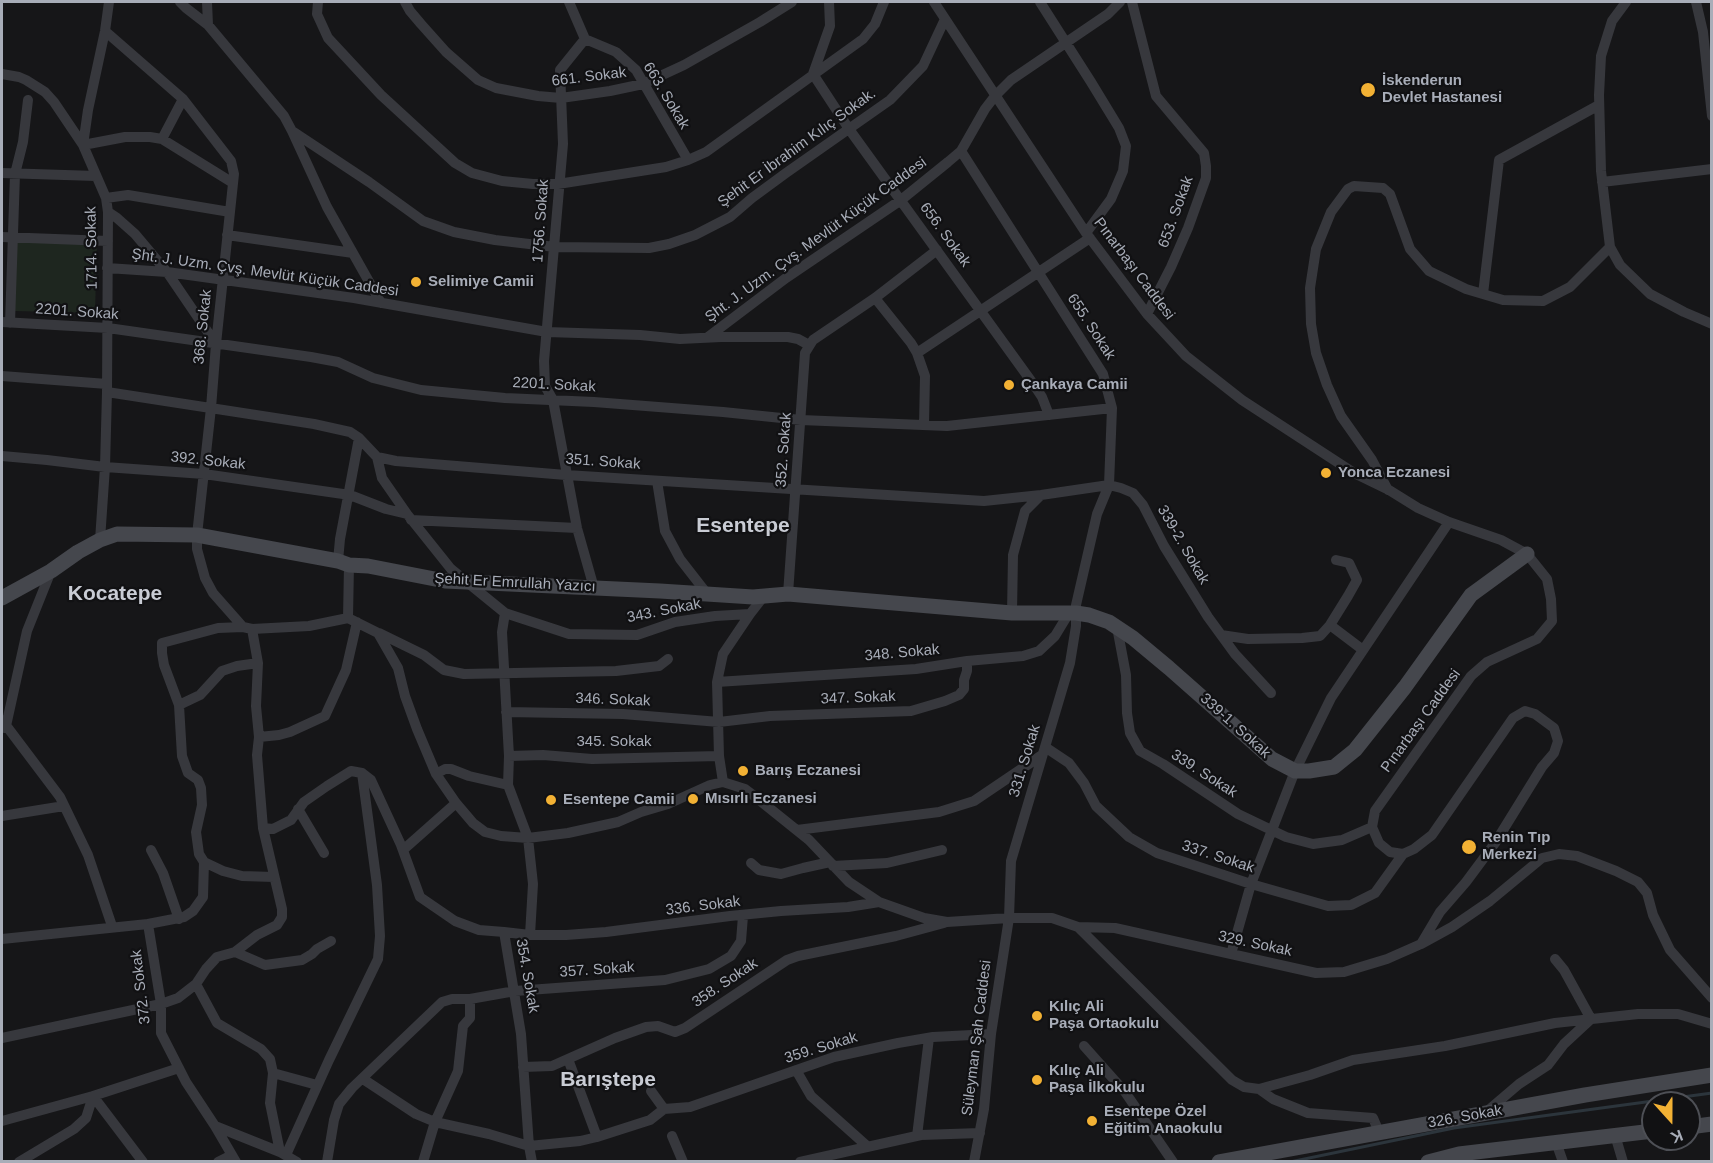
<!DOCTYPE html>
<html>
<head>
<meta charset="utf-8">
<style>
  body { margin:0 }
  #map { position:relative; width:1713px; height:1163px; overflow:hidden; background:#161618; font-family:Helvetica,sans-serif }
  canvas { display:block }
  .frame { position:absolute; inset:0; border:3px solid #a8adb8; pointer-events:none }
  .north { position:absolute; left:1641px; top:1091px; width:60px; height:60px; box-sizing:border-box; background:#111113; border:2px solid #4d4f55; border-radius:50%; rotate:159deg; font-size:16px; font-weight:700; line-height:24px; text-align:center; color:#a8adb8 }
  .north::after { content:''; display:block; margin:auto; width:21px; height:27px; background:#f2b134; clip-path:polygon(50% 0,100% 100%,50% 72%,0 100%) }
</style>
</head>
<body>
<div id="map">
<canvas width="1713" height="1163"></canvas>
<div class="frame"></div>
<div class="north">K</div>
</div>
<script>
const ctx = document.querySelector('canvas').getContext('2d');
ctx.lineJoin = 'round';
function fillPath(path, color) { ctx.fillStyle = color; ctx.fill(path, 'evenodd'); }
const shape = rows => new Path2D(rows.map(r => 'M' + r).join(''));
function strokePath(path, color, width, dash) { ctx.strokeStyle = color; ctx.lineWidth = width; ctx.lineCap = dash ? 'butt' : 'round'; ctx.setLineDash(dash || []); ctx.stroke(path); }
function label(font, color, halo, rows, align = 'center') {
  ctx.font = font + ' Helvetica,sans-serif'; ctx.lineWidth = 4.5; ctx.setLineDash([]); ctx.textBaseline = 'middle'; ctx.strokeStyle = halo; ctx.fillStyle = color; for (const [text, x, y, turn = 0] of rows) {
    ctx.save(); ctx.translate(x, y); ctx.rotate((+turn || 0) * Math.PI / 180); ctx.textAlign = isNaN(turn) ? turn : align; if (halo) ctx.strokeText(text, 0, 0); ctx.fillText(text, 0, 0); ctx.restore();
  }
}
fillPath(shape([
  [17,241,97,243,95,313,14,311]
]), '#1e261f');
strokePath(shape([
  [1290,1162,1454,1128,1712,1093]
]), '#2c353c', 3);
strokePath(shape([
  [109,2,105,31,88,110,83,145,125,137,150,137,162,139,233,183],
  [180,2,186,8,208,25,284,116,292,131,369,182,423,221,454,232,495,240,555,247,649,248,669,244,695,235,730,217,752,198,786,173,890,100,923,66,945,19],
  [207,2,208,25],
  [318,2,317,14,328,38,381,95,455,163,472,173,502,181,533,184,558,184,666,167,688,160,706,152,863,39,875,24,884,2],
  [405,2,410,11,421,24,446,52,478,80,496,88,538,96,561,98,610,91,643,84,684,65,760,22,792,2],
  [569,2,585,39,616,52,636,70,688,160],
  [829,2,830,26,813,74,849,129,1034,385,1042,397,1049,415],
  [934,2,1086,233,1147,314,1186,356,1242,400,1354,473,1389,490,1418,508,1449,522,1501,540,1527,554,1547,579,1551,599,1552,621,1537,639,1487,662,1471,676,1375,811,1372,827,1379,843,1390,852,1403,854,1414,849,1432,835,1513,718,1525,711,1535,714,1554,728,1558,741,1554,753,1542,767,1495,843,1466,882,1440,912,1421,944,1452,927,1490,901,1542,858,1559,854,1577,856,1616,871,1638,882,1647,893,1653,915,1670,950,1712,998],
  [1040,2,1091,82,1119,128,1126,146,1123,171,1111,199,1086,233],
  [1132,2,1156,96,1204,153,1206,166,1206,178,1188,228,1171,267,1147,314],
  [1626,2,1612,21,1601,56,1599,95,1601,171,1610,247,1620,265,1650,294,1684,312,1712,324],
  [1696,2,1703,32,1712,116],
  [105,31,183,99,231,161,234,174,216,344,211,408,197,535,197,549,205,578,213,593,243,627,252,629,309,626,348,618,378,633,398,668,405,696,417,729,436,774,456,803,473,823,485,832,501,836,528,838,568,833,618,822,641,812,668,804,710,785,723,782,745,789,753,795,809,840,849,882,879,902,924,918,947,922,1009,918,1052,918,1078,927,1232,1080,1244,1087,1259,1089,1310,1075,1353,1060,1445,1046,1555,1023,1638,1014,1678,1014,1712,1024],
  [585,39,560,70,563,144,544,361,545,386,553,400,577,528,594,588],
  [2,74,19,77,26,80,45,92,54,102,83,145,106,198,108,212,107,392,105,467,100,540],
  [292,131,327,207,381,303],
  [162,139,183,99],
  [961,151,1103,374,1112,408,1109,485,1097,514,1076,605,1076,626,1070,663,1011,861,1009,918,991,1034,984,1109,974,1162],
  [2,173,96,176],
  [1602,182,1712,169],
  [106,198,128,195,230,212],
  [108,212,117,218,135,234,167,272,216,344],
  [227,235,353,253],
  [2,237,108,241],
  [107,268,167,272,354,298,547,332,640,335,680,339,721,337,788,337,798,339,809,345],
  [1483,294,1499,160,1599,105],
  [875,298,911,343,917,353,925,376,924,425],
  [2,322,108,328,311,357,338,362,373,378,421,390,505,398,594,402,723,412,801,420,947,426,1112,408],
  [10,323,15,174,23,142,28,100],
  [708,337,786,278,901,200,948,162,961,151,985,109,995,96,1011,80,1108,14,1120,2],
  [917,353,1090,238],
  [2,376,107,384],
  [107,392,314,424,350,432,359,438,377,457,396,461,566,475,984,501,1041,495,1109,485,1121,488,1133,493,1143,505,1164,546,1208,617,1235,654,1271,693],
  [2,456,47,460,105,467,204,474,350,495,386,509,407,514],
  [377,457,382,478,407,514,451,569,505,613,569,634,637,635,675,622,715,616,750,614],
  [657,481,665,531,680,559,708,595],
  [1388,490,1372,460,1341,416,1327,385,1316,353,1311,324,1310,288,1316,249,1331,212,1348,189,1354,186,1383,188,1390,194,1410,249,1429,271,1466,289,1503,300,1543,301,1570,287,1610,247],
  [411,520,577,528],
  [338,561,340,539,359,438],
  [788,594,805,353,813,340,875,298,937,250],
  [505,613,502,632,509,756,508,785,528,838,533,884,530,935,504,932,521,1034,529,1146,532,1162],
  [1012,613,1013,555,1025,511,1041,495],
  [348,618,349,565],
  [1330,625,1363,650],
  [1117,627,1126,675,1127,713,1130,733,1140,751,1163,764,1238,814,1286,837,1313,844,1342,840,1372,827],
  [379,633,424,655,444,670,464,674,616,671,659,666,668,659],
  [1221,635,1248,639,1302,638,1320,636,1330,625,1348,596,1357,580,1349,563,1336,560],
  [717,682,916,669,967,661,1023,656,1039,651,1055,636,1069,613],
  [179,705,200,695,222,671,237,666,258,663],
  [506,712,623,714,719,722,770,716,911,711,945,701,959,695,964,689,964,680,967,671,967,661],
  [2,720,60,797,88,855,112,926],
  [4,728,6,726,27,631,51,571],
  [259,737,279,735,290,732,325,716,346,670,357,622],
  [1045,747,1069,763,1084,783,1096,806,1129,837,1157,853,1251,884,1328,906,1351,905,1375,893,1403,854],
  [509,756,543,755,592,759,719,756],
  [436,774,445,769,451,769,469,776,508,785],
  [723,782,719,756,717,682,723,654,750,614,764,596],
  [298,809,324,853],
  [2,816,64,806],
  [263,828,273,829,291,820,304,802,327,786,351,771,362,773,371,780,401,845,420,897,455,921,479,930,504,932],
  [797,830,939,812,974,801,1042,755],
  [151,850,163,873,179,919],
  [403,850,456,803],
  [204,862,223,871,242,876,274,877],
  [751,863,759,870,781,874,803,868,830,862],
  [833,866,887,863,942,850],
  [148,924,184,917,193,911,203,897,204,862,199,854,196,832,202,805,201,788,198,780,188,773,182,756,179,705,164,665,162,653,162,643,218,628,243,627],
  [1078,927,1115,928,1316,973,1344,972,1387,959,1421,944],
  [530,935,566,935,606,932,730,916,781,911,848,907,879,902],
  [2,939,148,924,161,1004,161,1033,186,1082,215,1126,280,1152,297,1162],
  [235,952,265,965,302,960,312,954,317,949,331,941],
  [1231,954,1251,884,1295,771,1331,698,1449,522],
  [196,984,217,1023,261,1049,270,1059,273,1073,270,1103,280,1152],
  [2,1038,161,1004,178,998,196,984,206,969,217,957,235,952,257,935,277,925,282,917,282,909,263,828,257,755,259,737,256,706,258,663,252,629],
  [1084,1046,1125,1092,1173,1162],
  [568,1059,597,1137],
  [523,1067,552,1066,615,1038,646,1027,658,1026,675,1032,685,1028,787,960,798,956,896,936,944,923],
  [796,1070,811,1096,867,1146],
  [273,1073,317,1085],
  [363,1079,416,1114,435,1122,489,1134,529,1146,580,1141,597,1137,650,1120,664,1109],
  [1259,1089,1273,1099,1308,1113,1373,1118,1379,1132],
  [651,1091,664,1109],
  [93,1096,143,1162],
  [664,1109,690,1107,834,1057,898,1043,933,1037,991,1034],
  [1485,1113,1519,1084,1548,1065,1564,1044,1591,1019,1564,970,1555,959],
  [2,1121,93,1096,179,1068],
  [215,1126,236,1162],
  [1615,1135,1623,1162],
  [672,1136,683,1162],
  [917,1136,929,1038],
  [1556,1142,1563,1162],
  [286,1155,329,1060,378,959,380,936,377,885,362,773],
  [19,1162,74,1129,86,1118,93,1096],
  [218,1162,232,1155],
  [327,1162,334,1120,339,1104,352,1088,442,1002,452,999,470,999,515,991,665,980,709,969,731,956,741,941,743,916],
  [423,1162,435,1122,458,1071,463,1026,470,1018,470,999],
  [800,1162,921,1135,980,1133]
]), '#37383d', 10);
strokePath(shape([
  [2,598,51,571,78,552,100,540,117,534,197,535,338,561,349,565,368,566,445,581,660,591,753,597,788,594,1012,613,1076,613,1089,615,1109,622,1133,638,1169,668,1272,759,1295,771,1309,771,1334,767,1355,750,1405,687,1471,595,1527,554],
  [1689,1127,1712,1124],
  [1219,1162,1585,1095,1712,1075],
  [1428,1162,1459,1154,1653,1131]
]), '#45474d', 15);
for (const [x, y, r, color] of [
  [1368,90,8,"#f2b134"],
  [416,282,6,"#f2b134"],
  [1009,385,6,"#f2b134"],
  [1326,473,6,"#f2b134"],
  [743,771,6,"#f2b134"],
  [693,799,6,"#f2b134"],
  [551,800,6,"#f2b134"],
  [1469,847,8,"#f2b134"],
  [1037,1016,6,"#f2b134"],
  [1037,1080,6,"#f2b134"],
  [1092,1121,6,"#f2b134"]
]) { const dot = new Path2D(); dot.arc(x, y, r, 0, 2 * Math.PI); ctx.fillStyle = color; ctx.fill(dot); strokePath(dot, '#111113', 2); }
label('15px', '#a8adb8', '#111113', [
  ["661. Sokak",589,77,-7],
  ["663. Sokak",666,96,59],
  ["Şehit Er İbrahim Kılıç Sokak.",797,148,-36],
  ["653. Sokak",1176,212,-70],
  ["1756. Sokak",541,221,-86],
  ["656. Sokak",945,235,54],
  ["Şht. J. Uzm. Çvş. Mevlüt Küçük Caddesi",816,240,-36],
  ["1714. Sokak",92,248,-91],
  ["Pınarbaşı Caddesi",1134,269,53],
  ["Şht. J. Uzm. Çvş. Mevlüt Küçük Caddesi",265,273,8],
  ["2201. Sokak",77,312,4],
  ["368. Sokak",203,327,-84],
  ["655. Sokak",1091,327,57],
  ["2201. Sokak",554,385,3],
  ["352. Sokak",784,450,-86],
  ["392. Sokak",208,461,6],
  ["351. Sokak",603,462,4],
  ["339-2. Sokak",1183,545,60],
  ["Şehit Er Emrullah Yazıcı",515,583,3],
  ["343. Sokak",664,611,-11],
  ["348. Sokak",902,653,-5],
  ["347. Sokak",858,698,-2],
  ["346. Sokak",613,700,2],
  ["Pınarbaşı Caddesi",1421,721,-54],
  ["339-1. Sokak",1235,726,42],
  ["345. Sokak",614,742],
  ["331. Sokak",1025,761,-73],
  ["339. Sokak",1204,774,33],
  ["337. Sokak",1218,857,18],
  ["336. Sokak",703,906,-7],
  ["329. Sokak",1255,944,12],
  ["357. Sokak",597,970,-4],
  ["354. Sokak",527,976,80],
  ["358. Sokak",725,983,-34],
  ["372. Sokak",141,987,-97],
  ["Süleyman Şah Caddesi",977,1038,-83],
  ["359. Sokak",821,1048,-17],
  ["326. Sokak",1465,1117,-10]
]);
label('bold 15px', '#a8adb8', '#111113', [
  ["İskenderun",1382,81],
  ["Devlet Hastanesi",1382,98],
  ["Selimiye Camii",428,282],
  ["Çankaya Camii",1021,385],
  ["Yonca Eczanesi",1338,473],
  ["Barış Eczanesi",755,771],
  ["Mısırlı Eczanesi",705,799],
  ["Esentepe Camii",563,800],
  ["Renin Tıp",1482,838],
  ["Merkezi",1482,855],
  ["Kılıç Ali",1049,1007],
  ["Paşa Ortaokulu",1049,1024],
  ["Kılıç Ali",1049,1071],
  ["Paşa İlkokulu",1049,1088],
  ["Esentepe Özel",1104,1112],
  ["Eğitim Anaokulu",1104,1129]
], 'left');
label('bold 21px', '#c9ccd4', '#111113', [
  ["Esentepe",743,526],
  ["Kocatepe",115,594],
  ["Barıştepe",608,1080]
]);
</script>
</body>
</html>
